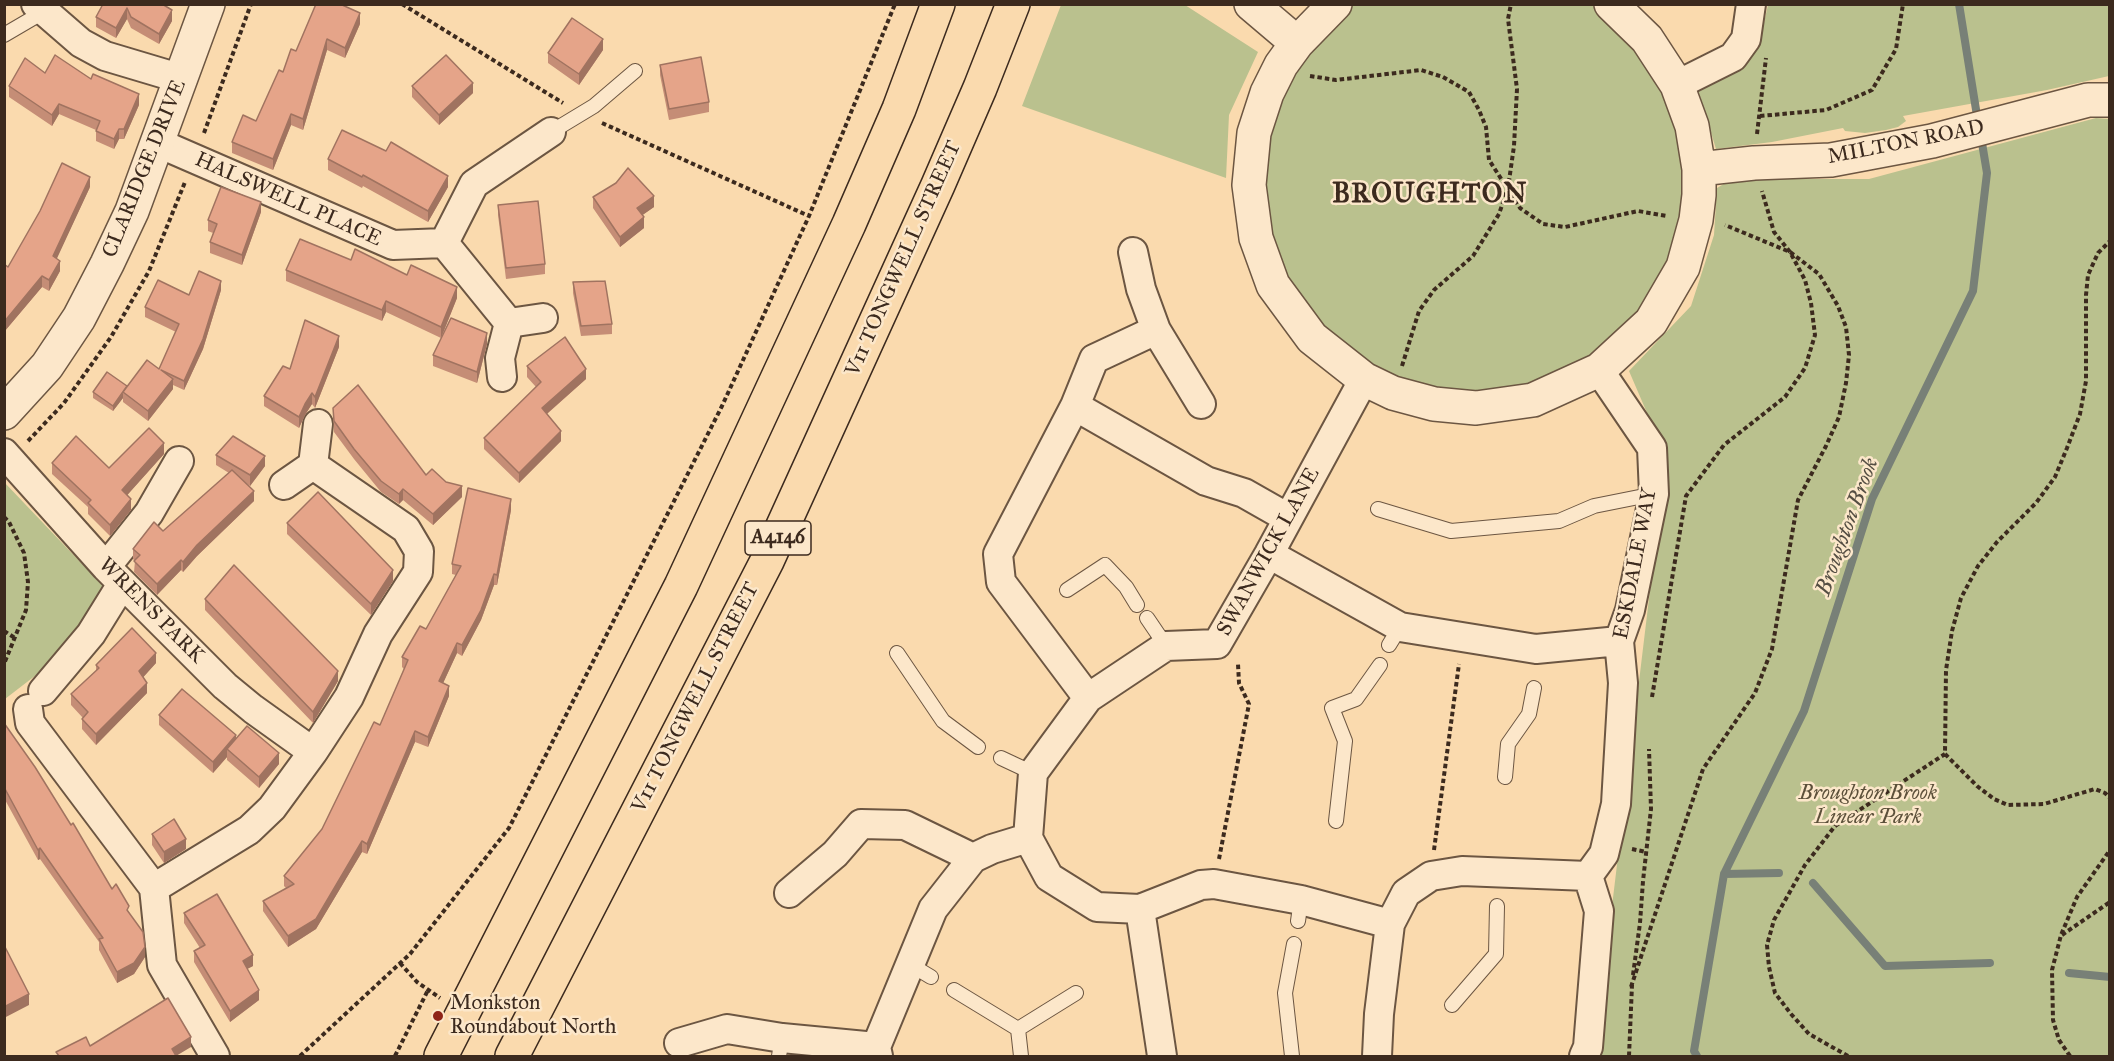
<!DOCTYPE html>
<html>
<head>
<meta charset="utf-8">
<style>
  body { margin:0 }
  #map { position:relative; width:2114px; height:1061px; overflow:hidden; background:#fadaae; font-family:"IM FELL Great Primer",serif }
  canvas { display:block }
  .frame { position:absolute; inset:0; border:6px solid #3c2a1e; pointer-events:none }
</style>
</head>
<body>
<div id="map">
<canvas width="2114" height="1061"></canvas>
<div class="frame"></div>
</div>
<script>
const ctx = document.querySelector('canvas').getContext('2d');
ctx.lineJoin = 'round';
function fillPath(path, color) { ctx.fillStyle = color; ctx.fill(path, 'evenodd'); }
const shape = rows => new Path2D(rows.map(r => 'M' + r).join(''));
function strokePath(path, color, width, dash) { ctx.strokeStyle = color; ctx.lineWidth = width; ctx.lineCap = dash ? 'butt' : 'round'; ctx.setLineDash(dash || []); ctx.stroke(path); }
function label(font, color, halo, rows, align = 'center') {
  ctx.font = font + ' "IM FELL Great Primer",serif'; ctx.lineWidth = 5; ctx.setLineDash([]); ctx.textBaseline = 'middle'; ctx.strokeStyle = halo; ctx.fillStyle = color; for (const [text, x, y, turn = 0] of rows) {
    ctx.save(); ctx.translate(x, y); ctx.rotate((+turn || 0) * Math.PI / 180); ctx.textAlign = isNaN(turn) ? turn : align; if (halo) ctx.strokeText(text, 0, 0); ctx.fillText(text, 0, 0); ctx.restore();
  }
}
fillPath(shape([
  [1061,5,1185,5,1258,52,1229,115,1226,178,1022,106],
  [1335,5,1611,5,1677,85,1685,173,1683,267,1651,322,1533,400,1393,393,1273,285,1249,185,1281,65],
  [1768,5,2109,5,2109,76,2047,90,1903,116,1906,121,1898,127,1886,130,1865,133,1845,131,1843,128,1772,142,1716,149,1698,90,1752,52,1763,27],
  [2096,118,2109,119,2109,1056,1594,1056,1666,457,1629,371,1691,306,1714,235,1717,188,1732,179,1869,179],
  [5,483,104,587,74,635,40,672,5,699]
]), '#bac18e');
strokePath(shape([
  [1959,4,1978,122],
  [1724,874,1779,873],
  [1813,883,1885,966,1990,963],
  [2069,973,2110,977],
  [1697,1056,1694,1051,1724,874,1804,711,1872,499,1973,291,1987,173,1981,137]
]), '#788077', 8);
const service = shape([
  [4,35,45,11],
  [551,132,594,106,635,71],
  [1378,509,1451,531,1559,521,1594,506,1654,494],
  [1067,590,1105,565,1126,587,1137,605],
  [1147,618,1166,646],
  [1389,645,1400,627],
  [897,653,943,721,978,747],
  [1001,758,1033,773],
  [1505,777,1508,744,1529,714,1534,688],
  [1336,821,1345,741,1332,708,1356,699,1380,665],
  [1298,921,1301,900],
  [911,965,931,977],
  [954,990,1018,1029,1021,1056],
  [1452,1005,1496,954,1497,906],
  [1018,1029,1076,993],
  [779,1056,782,1038],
  [1292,1056,1285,993,1294,944]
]);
const minor = shape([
  [36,4,81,43,105,56,182,79],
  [1677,85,1733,57,1746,39,1751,4],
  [156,142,393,245,444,243,474,184,551,132],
  [444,243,509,323,500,358,502,377],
  [1133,252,1141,289,1156,330],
  [509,323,543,318],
  [1075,406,1206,481,1244,493,1288,518],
  [4,453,106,567,225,686,253,709,313,752,272,808,249,830,154,888,162,965,215,1056],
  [313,465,406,529,419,551,418,572,378,634,349,697,313,752],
  [284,485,313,465,318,424],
  [1269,554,1400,627,1536,649,1619,641],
  [106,567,149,513,179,461],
  [43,691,91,634,122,584],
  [1088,698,1001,582,998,554,1075,406,1094,359,1156,330,1201,404],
  [28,709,30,723,154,888],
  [1588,876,1604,854,1616,804,1623,683,1619,641,1630,610,1654,494,1652,448,1599,370],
  [789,893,835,854,861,824,905,825,973,858],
  [1140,909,1201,885,1214,884,1301,900,1390,924],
  [679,1043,727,1029,782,1038,876,1047],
  [878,1056,876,1047,933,909,973,858,992,849,1028,838],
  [1162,1056,1140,909,1097,907,1049,877,1028,838,1033,773,1088,698,1166,646,1217,644,1269,554,1364,379],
  [1377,1056,1379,1014,1390,924,1406,893,1431,876,1462,871,1588,876,1599,911,1588,1047,1584,1056]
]);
const tertiary = shape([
  [1251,4,1297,43],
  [1335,4,1297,43,1281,65,1267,93,1254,133,1249,185,1256,238,1273,285,1312,338,1364,379,1393,393,1434,404,1476,408,1533,400,1599,370,1651,322,1683,267,1696,220,1699,195,1699,169,1692,126,1677,85,1647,39,1611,4],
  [1699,169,1754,163,1831,160,1932,141,2088,100,2110,100],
  [4,413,47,366,79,318,107,264,132,211,208,4]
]);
const trunk = shape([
  [441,1056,681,586,849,224,899,109,938,4],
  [512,1056,767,561,938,185,980,88,1013,4]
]);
strokePath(service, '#6c5642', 16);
strokePath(minor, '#6c5642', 32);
strokePath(tertiary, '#6c5642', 36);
strokePath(trunk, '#3c2a1e', 36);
strokePath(shape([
  [402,4,563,103],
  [1310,76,1336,80,1421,70,1443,77,1469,92,1479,110,1486,127,1489,160,1520,208,1543,224,1565,227,1638,211,1667,216],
  [1760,116,1826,110,1872,90,1896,49,1903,4],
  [602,123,809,216],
  [204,133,251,4],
  [1757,134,1766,58],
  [1402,366,1419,311,1434,290,1473,256,1499,214,1508,188,1514,146,1517,89,1508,19,1511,4],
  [28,441,64,403,111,337,149,271,185,182],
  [4,517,9,522,24,553,28,582,26,610,4,664],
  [4,631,15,638],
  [1652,697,1686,496,1724,445,1785,397,1805,368,1815,335,1811,303,1805,280,1790,252,1774,232,1762,191],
  [1945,754,1977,786,1994,799,2008,805,2044,804,2095,789,2105,793,2110,798],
  [1632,849,1646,852],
  [1434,850,1459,664],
  [1219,859,1249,704,1239,683,1238,664],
  [2062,935,2110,902],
  [400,963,417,982,440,998],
  [1633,975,1640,923,1643,881,1651,809,1649,749],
  [1631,987,1703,769,1755,693,1772,649,1798,500,1826,446,1839,417,1846,383,1849,355,1846,327,1838,306,1819,274,1790,252,1725,225],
  [300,1056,410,954,509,828,722,406,809,216,895,4],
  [395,1056,428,990],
  [1629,1056,1632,985],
  [1848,1056,1809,1034,1791,1014,1775,993,1769,967,1767,945,1774,920,1805,865,1835,826,1945,754,1946,670,1952,631,1961,598,1978,566,1997,542,2036,503,2055,477,2067,448,2080,414,2086,381,2086,295,2088,275,2098,253,2110,241],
  [2070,1056,2059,1040,2053,1020,2052,970,2061,935,2077,897,2110,850]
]), '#3c2a1e', 4, [4.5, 3]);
strokePath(service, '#fce7ca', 14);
strokePath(minor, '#fce7ca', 28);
strokePath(tertiary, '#fce7ca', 33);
strokePath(trunk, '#fadaae', 33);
fillPath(shape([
  [103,4,162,4,172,21,159,44,131,28,127,19,116,38,96,27,96,17],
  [360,24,345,58,327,50,303,130,291,125,273,170,232,153,232,142,256,121,296,51],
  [603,50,579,85,548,63,548,53],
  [660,65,709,102,709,112,669,120,660,75],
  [45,73,91,79,139,105,124,139,119,139,114,149,96,141,96,130,59,114,52,126,9,97,9,86],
  [412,86,473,93,439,125,412,97],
  [328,159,448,187,428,222,363,186,362,188,328,170],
  [90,187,56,259,60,271,49,291,42,287,4,332,4,264,8,267],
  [593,197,654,207,642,215,644,228,620,247,593,208],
  [498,205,545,264,545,274,506,279,498,215],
  [261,212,242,265,210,253,210,242,213,233,208,231,208,220],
  [351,260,407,275,457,298,441,338,386,312,382,321,286,281,286,270],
  [573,282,612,324,612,334,581,336,573,293],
  [221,290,203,349,184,390,173,385,173,389,148,421,123,402,123,398,113,411,93,398,93,392,127,386,159,369,176,332,145,317,145,307,189,295],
  [487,344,477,383,433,366,433,355],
  [339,347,315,408,312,404,305,415,299,428,264,406,264,396,290,369],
  [527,366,586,379,547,414,561,441,519,483,484,449,484,438,536,387,527,377],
  [333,408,426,475,462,497,433,525,403,500,399,504,381,492,354,459,334,432],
  [164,454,127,495,131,510,110,536,88,514,88,507,52,474,52,463,109,468],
  [216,455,265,466,250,486,247,484,254,501,197,556,183,572,181,570,157,595,134,572,135,561,133,559,133,549,163,531,229,473,216,465],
  [511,510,497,585,494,585,481,620,462,656,457,653,443,683,449,696,428,747,415,742,367,854,362,852,316,929,288,947,263,911,263,901,286,888,284,886,284,876,322,829,380,725,404,669,402,667,402,657,426,629,456,575,452,574,452,564],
  [287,523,393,581,371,615,287,534],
  [205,599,338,681,313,723,205,610],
  [156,663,143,677,147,693,96,745,82,729,82,719,83,718,71,705,71,694,96,671,96,665],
  [159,715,236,739,279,764,259,788,227,760,227,757,213,773,159,725],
  [4,723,112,889,129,912,145,957,134,974,117,983,99,950,99,942,40,859,38,860,4,798],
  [152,834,186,849,164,863,152,845],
  [184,913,253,966,247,969,259,1000,230,1022,194,962,194,951,200,948,184,923]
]), '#c58d76');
fillPath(shape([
  [127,8,127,19,116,38,116,28],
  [172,10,172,21,159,44,159,34],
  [360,13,360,24,345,58,345,48],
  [327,39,327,50,303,130,303,119],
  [603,39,603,50,579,85,579,74],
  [473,83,473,93,439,125,439,115],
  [139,94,139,105,124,139,124,129],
  [6,99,6,109,4,111,4,101],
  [59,104,59,114,52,126,52,115],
  [291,114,291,125,273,170,273,159],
  [119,129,119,139,114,149,114,139],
  [448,176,448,187,428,222,428,211],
  [90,177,90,187,53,267,53,256],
  [654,196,654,207,637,219,637,208],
  [261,202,261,212,242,265,242,255],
  [644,217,644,228,620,247,620,237],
  [60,261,60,271,49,291,49,280],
  [42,276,42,287,4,332,4,322],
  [221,281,221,290,203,349,184,390,184,381],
  [457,287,457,298,441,338,441,327],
  [386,301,386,312,382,321,382,310],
  [487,333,487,344,477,383,477,372],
  [339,336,339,347,315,408,315,397],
  [586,369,586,379,542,418,542,408],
  [173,379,173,389,148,421,148,411],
  [123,393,123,398,113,411,113,406],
  [312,393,312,404,305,415,299,428,299,417,305,404],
  [561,431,561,441,519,483,519,473],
  [164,443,164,454,122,501,122,490],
  [265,456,265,466,250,486,250,475],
  [462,486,462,497,433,525,433,514],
  [403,489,403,500,399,504,399,494],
  [254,491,254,501,197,556,183,572,183,562,197,545],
  [131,499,131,510,110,536,110,525],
  [511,499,511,510,497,585,497,575],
  [181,560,181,570,157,595,157,584],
  [393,570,393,581,371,615,371,604],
  [494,574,494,585,481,620,462,656,462,645],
  [457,643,457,653,439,692,439,681],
  [156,653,156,663,139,682,139,671],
  [338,671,338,681,313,723,313,712],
  [147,683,147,693,96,745,96,734],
  [449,686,449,696,428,747,428,737],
  [415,731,415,742,367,854,367,844],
  [236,735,236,746,227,749,227,757,213,773,213,762],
  [279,753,279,764,259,788,259,777],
  [186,839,186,849,164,863,164,852],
  [362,841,362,852,316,929,288,947,288,936],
  [40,848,40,859,38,860,38,850],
  [145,947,145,957,134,974,117,983,117,972],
  [253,955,253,966,243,971,243,961],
  [259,990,259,1000,230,1022,230,1011],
  [29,994,29,1005,4,1018,4,1007],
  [191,1037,191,1047,176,1056,172,1049]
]), '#a07360');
const building = shape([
  [103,4,162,4,172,10,159,34,131,17,127,8,116,28,96,17,103,4],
  [316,4,340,4,360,13,345,48,327,39,303,119,291,114,273,159,232,142,243,115,256,121,279,70,283,72,291,49,296,51,316,4],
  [572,18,603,39,579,74,548,53,572,18],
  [55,55,91,79,93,74,139,94,124,129,119,129,114,139,96,131,100,121,59,104,52,115,9,86,25,58,45,73,55,55],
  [446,55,473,83,439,115,412,86,446,55],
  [701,57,709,102,669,109,660,65,701,57],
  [342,130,386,151,391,142,448,176,428,211,363,175,362,177,328,159,342,130],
  [62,163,90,177,53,256,60,261,49,280,42,276,4,322,4,264,8,267,40,211,62,163],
  [628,168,654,196,637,208,644,217,620,237,593,197,616,183,628,168],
  [221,187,261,202,242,255,210,242,217,224,208,220,221,187],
  [538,201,545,264,506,268,498,205,538,201],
  [300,239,351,260,355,249,407,275,411,265,457,287,441,327,386,301,382,310,286,270,300,239],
  [199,271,221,281,203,339,184,381,161,370,173,379,148,411,123,392,147,360,159,369,179,324,145,307,158,280,189,295,199,271],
  [605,281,612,324,581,326,573,282,605,281],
  [451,318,487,333,477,372,433,355,451,318],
  [305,320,339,336,315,397,312,393,305,404,299,417,264,396,283,366,290,369,305,320],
  [565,337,586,369,542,408,561,431,519,473,484,438,541,382,527,366,565,337],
  [107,372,127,386,113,406,93,392,107,372],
  [358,385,426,475,432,469,446,482,462,486,433,514,403,489,399,494,381,481,354,449,334,421,333,408,358,385],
  [149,428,164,443,122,490,131,499,110,525,88,503,91,500,52,463,76,436,109,468,149,428],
  [233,436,265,456,250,475,216,455,233,436],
  [232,470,254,491,197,545,183,562,181,560,157,584,134,561,140,555,133,549,154,522,163,531,232,470],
  [468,488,511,499,497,575,494,574,481,610,462,645,457,643,439,681,449,686,428,737,415,731,367,844,362,841,316,919,288,936,263,901,294,884,284,876,322,829,374,722,380,725,408,660,402,657,420,626,426,629,461,566,452,564,468,488],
  [318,492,393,570,371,604,287,523,318,492],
  [234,565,338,671,313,712,205,599,234,565],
  [132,628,156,653,139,671,147,683,96,734,82,719,88,712,71,694,99,668,96,665,132,628],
  [182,689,236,735,213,762,159,715,182,689],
  [4,723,35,767,71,825,73,823,112,889,116,884,129,906,127,910,143,932,145,947,134,963,117,972,99,939,103,938,40,848,38,850,4,787,4,723],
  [247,726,279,753,259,777,227,749,247,726],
  [174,819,186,839,164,852,152,834,174,819],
  [217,894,253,955,243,961,259,990,230,1011,194,951,205,945,184,913,217,894],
  [4,945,29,994,4,1007,4,945],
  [168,998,191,1037,172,1049,176,1056,59,1056,56,1052,86,1037,90,1046,168,998]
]);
fillPath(building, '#e5a489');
strokePath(building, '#a07360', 1.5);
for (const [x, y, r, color] of [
  [438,1016,6,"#8f2418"]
]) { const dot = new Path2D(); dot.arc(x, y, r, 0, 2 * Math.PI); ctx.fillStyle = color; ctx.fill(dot); strokePath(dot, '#fce7ca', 2); }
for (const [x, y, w] of [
  [778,538,66]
]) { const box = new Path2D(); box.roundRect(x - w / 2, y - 17, w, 34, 4.5); ctx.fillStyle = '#fce7ca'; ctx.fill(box); strokePath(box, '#3c2a1e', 1.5); }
label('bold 20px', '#3c2a1e', null, [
  ["A4146",778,538]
]);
label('21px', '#3c2a1e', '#fce7ca', [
  ["MILTON ROAD",1906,143,-11],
  ["CLARIDGE DRIVE",145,169,-68],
  ["HALSWELL PLACE",288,200,24],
  ["V11 TONGWELL STREET",904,259,-66],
  ["SWANWICK LANE",1269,552,-61],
  ["ESKDALE WAY",1636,564,-79],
  ["WRENS PARK",151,611,45],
  ["V11 TONGWELL STREET",696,698,-63]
]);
label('italic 21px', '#5c503a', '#fce7ca', [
  ["Broughton Brook",1868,794],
  ["Linear Park",1868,818]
]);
label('21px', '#3c2a1e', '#fce7ca', [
  ["Monkston",450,1004],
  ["Roundabout North",450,1028]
], 'left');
label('italic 22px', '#554e43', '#fce7ca', [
  ["Broughton Brook",1848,527,-70]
]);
ctx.letterSpacing = '1.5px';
label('bold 27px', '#3c2a1e', '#fce7ca', [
  ["BROUGHTON",1430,195]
]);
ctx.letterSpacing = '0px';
</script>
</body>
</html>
